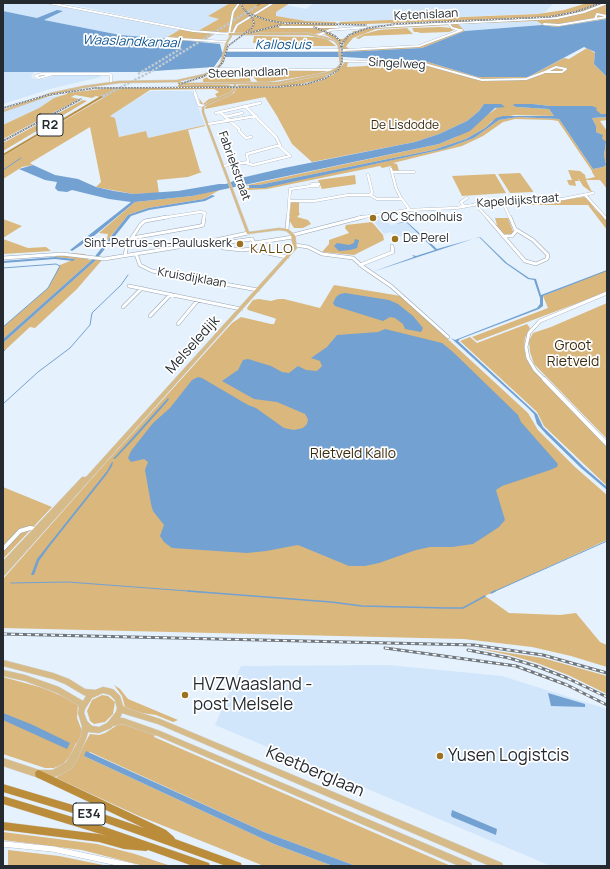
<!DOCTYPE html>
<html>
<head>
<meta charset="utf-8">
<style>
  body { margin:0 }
  #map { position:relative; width:610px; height:869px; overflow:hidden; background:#e5f1fd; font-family:Manrope,sans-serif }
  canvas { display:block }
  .frame { position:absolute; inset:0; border:4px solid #242a2f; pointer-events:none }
</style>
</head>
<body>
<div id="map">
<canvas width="610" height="869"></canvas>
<div class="frame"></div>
</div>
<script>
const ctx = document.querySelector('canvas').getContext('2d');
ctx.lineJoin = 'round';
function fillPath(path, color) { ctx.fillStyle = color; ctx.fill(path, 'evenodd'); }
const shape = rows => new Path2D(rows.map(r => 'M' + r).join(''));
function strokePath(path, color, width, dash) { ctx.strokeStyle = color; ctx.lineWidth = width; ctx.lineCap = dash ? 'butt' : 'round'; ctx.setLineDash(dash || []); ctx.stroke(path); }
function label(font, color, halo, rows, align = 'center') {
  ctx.font = font + ' Manrope,sans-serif'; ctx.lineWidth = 3.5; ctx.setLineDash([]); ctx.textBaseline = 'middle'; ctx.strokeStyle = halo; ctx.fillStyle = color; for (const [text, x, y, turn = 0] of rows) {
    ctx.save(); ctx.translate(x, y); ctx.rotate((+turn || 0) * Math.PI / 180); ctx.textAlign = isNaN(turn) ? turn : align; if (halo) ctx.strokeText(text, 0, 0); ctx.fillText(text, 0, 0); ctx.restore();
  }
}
fillPath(shape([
  [3,3,44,3,180,30,164,39,154,40,156,38,120,35,43,20,57,10,37,18,3,11],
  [64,3,230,3,208,16,219,19,198,31],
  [314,3,554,3,543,14,530,14,361,21,306,21,276,16,276,12,286,5,306,9],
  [537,21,543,25,465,31,458,24],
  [222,71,249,71,248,76,232,76,231,78,220,78],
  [3,72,34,72,31,77,35,79,44,79,55,75,99,75,101,77,50,89,3,104],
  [150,91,192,91,205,125,148,138,146,131,118,137,115,118,109,116],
  [66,94,54,98,39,108,3,125,3,112,39,99],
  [380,215,391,225,406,222,417,233,402,236,395,236,391,232,384,234,370,217],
  [388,665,502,676,607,709,607,866,551,866,215,725,241,666]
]), '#d2e6fb');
fillPath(shape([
  [230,3,290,3,276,12,276,16,306,21,336,22,337,29,315,34,236,33,227,32,216,33,202,42,164,39,181,29,196,32,219,19,208,16],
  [587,3,607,3,607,19,556,27,543,25,537,21,458,24,465,31,422,48,345,52,345,51,419,46,461,30,453,29,454,30,449,32,420,33,418,32,414,32,412,28,440,27,451,28,449,25,376,29,353,38,347,45,346,47,349,48,347,50,342,49,344,43,346,39,355,32,347,37,342,43,334,36,340,42,341,47,336,41,324,34,325,33,336,30,330,32,339,39,343,39,348,35,354,32,352,31,358,31,361,28,447,23,445,21,340,25,339,22,538,14,564,10],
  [407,28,413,34,364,36,359,39,356,38,364,34,379,30],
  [254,36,316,37,327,39,336,46,272,46,271,43,253,43],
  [587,48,595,53,594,64,607,77,607,114,601,114,586,106,550,106,533,104,514,104,516,107,549,109,554,116,514,115,492,121,485,128,466,139,433,150,259,185,243,186,439,144,456,137,497,108,484,104,479,111,467,121,439,134,415,142,312,162,292,144,277,116,265,97,205,109,206,106,212,103,234,93,236,88,289,86,238,87,238,85,289,82,328,74,338,69,329,75,319,80,290,86,309,84,320,81,333,75,345,62,348,62,347,67,367,66,368,63,381,63,382,59,428,62,478,77,528,77,564,58,569,59],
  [281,70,330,70,318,74,268,82,258,82,251,75,253,73,278,75,281,74],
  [245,76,249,76,251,82,203,82,203,79,208,77,238,79],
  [178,85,229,85,234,87,231,92,203,105,201,105,199,98,203,104,209,99,217,97,215,94,219,92,214,89,150,90,110,116,115,118,119,137,146,131,148,138,205,125,205,126,188,130,200,171,202,172,188,177,157,180,159,193,133,194,96,187,101,182,90,127,30,163,33,165,22,167,3,179,3,156,103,98,96,96,92,98,75,95,71,97,79,99,3,139,3,125,39,108,54,98,67,94,67,93,109,88,225,87,178,87],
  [83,100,87,101,3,151,3,143],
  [518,117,559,119,593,169,603,167,606,165,604,155,606,143,602,138,601,134,596,132,596,126,592,118,607,117,607,120,600,121,607,131,607,189,600,180,586,180,592,192,591,192,583,186,578,178,579,181,575,181,576,186,569,185,567,180,572,180,568,170,580,171,585,175,586,179,595,177,592,172,592,171,558,121,552,120,515,119,503,122,483,136,462,146,393,163,397,164,399,171,393,171,391,166,382,168,380,166,267,189,249,190,244,188,261,188,444,149,474,138,499,120],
  [520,173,533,191,533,192,510,193,498,174],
  [495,174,506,193,462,196,452,176],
  [355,175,356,184,322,189,318,180],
  [221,189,204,199,148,208,128,215,106,242,108,234,99,233,135,202,192,196],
  [584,197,587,198,595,209,607,220,607,230,588,205,509,205,505,201,568,199],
  [291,202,299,202,299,213,300,214,297,217,308,220,311,224,303,228,294,228,289,220],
  [495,218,508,218,514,234,509,236,503,234,495,225,497,225],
  [3,219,22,226,3,238],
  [372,222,383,235,384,240,354,255,322,252,329,244,329,240,349,233,345,228,346,225],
  [3,239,28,248,46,247,51,251,3,254],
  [71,253,84,254,90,257,88,260,92,260,3,339,3,327,48,288,60,265,75,259,55,257,56,255,68,255],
  [96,260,102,260,77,289,35,328,30,327,3,352,3,343],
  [607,270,607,292,477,341,472,337,548,308,543,296],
  [334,285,401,296,528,413,538,430,575,467,607,495,607,540,485,596,509,613,560,615,576,613,600,642,607,645,607,667,571,656,532,647,464,639,3,628,3,579,102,467,232,323,241,317,271,324,274,324,276,319,274,318,248,310,247,308,253,300,259,299,271,301,278,299,284,299,320,308],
  [607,303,607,439,534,364,530,352,529,341,533,333,551,327],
  [527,324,530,328,525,338,524,347,526,358,533,370,607,447,607,486,544,426,537,412,460,341,470,337,477,343],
  [3,487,52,507,3,559],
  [475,648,543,658,607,676,607,694,568,675,537,663,509,655],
  [3,677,43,688,74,701,78,705,77,718,82,731,82,735,79,743,76,743,70,756,63,764,54,768,45,768,3,754],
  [114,685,120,689,128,699,178,720,173,722,156,715,135,712,125,707,122,696],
  [102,695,108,696,115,702,113,714,105,722,94,724,90,721,87,711,92,700],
  [119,724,128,725,155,734,154,737,451,866,356,866,264,832,90,752,84,756,274,844,333,866,264,866,139,816,56,778,77,757,90,734,99,735,105,733],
  [3,832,97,844,135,854,171,866,144,866,82,850,3,840],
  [8,850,59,856,108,866,8,866]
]), '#dab77d');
fillPath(shape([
  [57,10,63,11,44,20,120,35,156,38,154,40,159,38,220,44,222,52,345,52,422,48,465,31,542,25,556,27,607,19,607,77,594,64,595,52,584,47,528,77,478,77,428,62,345,57,221,57,214,67,139,72,3,72,3,11,37,18],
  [484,104,501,104,505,107,495,108,470,131,439,144,192,196,135,202,89,240,72,251,70,250,131,202,109,199,72,190,67,192,58,191,55,188,57,182,45,180,19,169,33,165,55,175,78,179,96,187,114,191,133,194,178,191,219,184,226,184,241,178,284,168,415,142,439,134,467,121,479,111],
  [514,104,533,104,550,106,592,106,597,108,596,110,601,114,607,114,607,117,592,118,596,126,596,132,603,135,602,138,606,142,604,155,606,165,603,167,593,169,559,119,518,117,499,120,474,138,444,149,264,188,249,188,249,185,259,185,433,150,466,139,485,128,496,118,503,116,554,116,549,109,516,107,513,105],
  [212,195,215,196,205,201,149,210,131,216,96,260,3,343,3,339,92,260,128,215,148,208,204,199],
  [406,221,437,249,480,237,507,263,529,278,536,279,541,295,607,270,607,271,543,296,543,306,539,309,460,339,458,341,537,414,543,427,584,467,607,487,607,490,581,468,546,434,537,424,534,414,528,408,451,338,455,340,537,308,540,304,540,298,534,280,528,279,505,263,479,237,372,272,414,257,412,255,416,256,435,250,406,222,395,224],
  [355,239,359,240,357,248,350,250,339,251,334,246,337,243,349,245,354,243],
  [55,257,75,259,73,261,55,259,3,263,3,261],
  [345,293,389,300,398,304,413,316,423,328,421,332,405,329,403,324,395,318,390,317,383,321,335,306,333,303,336,297,340,294],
  [385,329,442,343,453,352,518,415,521,422,558,464,557,467,550,470,502,486,496,490,505,520,499,527,473,544,452,547,430,547,416,550,379,563,365,566,349,566,298,545,266,551,247,553,172,548,164,542,160,536,164,525,153,511,151,504,145,470,148,462,144,459,131,462,128,458,131,451,153,423,170,408,192,380,198,377,202,378,248,405,256,408,284,428,294,430,303,428,307,424,308,419,305,414,277,402,254,399,222,381,238,370,243,360,248,359,271,366,282,372,289,373,298,366,306,370,317,371,322,366,320,361,311,358,327,347,337,335,378,332],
  [168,398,169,399,166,403,134,439,115,459,113,459],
  [112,462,113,462,112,466,107,474,49,547,39,561,34,575,31,575,37,559,107,471],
  [548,693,585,704,585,707,551,706],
  [3,713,33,725,70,743,67,749,3,720],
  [86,751,264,832,356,866,333,866,274,844,84,756],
  [452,810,497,829,496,835,452,817,451,815]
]), '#72a1d2');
strokePath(shape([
  [3,170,21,158],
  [3,268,56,264,60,266,48,288,3,327],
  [3,352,5,350],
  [3,404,38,372,70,348,90,325,92,313,121,285,128,275],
  [11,583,68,582,201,592],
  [493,592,607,541]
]), '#72a1d2', 1);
strokePath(shape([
  [188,591,331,602,362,606,445,608,463,608,485,596],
  [491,593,495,591]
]), '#72a1d2', 1.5);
strokePath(shape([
  [138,74,182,48],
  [106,95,152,71,257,6]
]), '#bec9d4', 2.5, [2.5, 1.5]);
strokePath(shape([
  [102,97,108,94]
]), '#bec9d4', 3.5, [3.5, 1.5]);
const minorFar4 = shape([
  [49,3,193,31,229,34],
  [595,19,597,14,607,16],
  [448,23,452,28,460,30],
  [544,24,559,25,607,17],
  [280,27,338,27],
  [229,34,233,33,237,25,273,3],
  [229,34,233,12,239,3],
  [317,36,330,30,356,28,557,18,584,12,607,3],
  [166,38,227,42],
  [225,50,345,50,419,46,462,30],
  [342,61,421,63,482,80,526,79,545,72],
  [556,67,566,69,562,72,545,72,556,67],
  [216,69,335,70],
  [41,74,53,74,39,78,35,76,41,74],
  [53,74,109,74,111,75,111,83],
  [194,90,196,95]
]);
const minorFar3 = shape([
  [195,94,199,105,205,106],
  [220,112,239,129,239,131,246,138,251,137],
  [216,113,260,103],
  [225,117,242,113],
  [208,124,256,116],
  [246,163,253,165,290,156,279,146],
  [223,166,248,162,247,154,280,145,276,137,245,106],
  [391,169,396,188,401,198],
  [392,172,414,172],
  [368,175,372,192,371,195],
  [312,184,319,184,318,186,311,186,312,184],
  [585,195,606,218],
  [502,200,510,218],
  [289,201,314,201,348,195,370,195,377,199,402,199,409,209],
  [475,204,488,218],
  [464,207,461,202,467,198],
  [201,212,205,213,204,218],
  [161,218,200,212],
  [288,218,290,189,311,186],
  [357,218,407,210,456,208,495,201,563,199,593,193]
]);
const minorFar2 = shape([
  [487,217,525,261,536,264,547,259,548,255,533,240,515,229,510,217],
  [605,217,607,219],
  [287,230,288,217],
  [293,235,363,217],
  [503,236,512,236,516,231],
  [132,238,200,226,203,225,204,217],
  [252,239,254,243,251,249,242,250,223,248,223,243,252,239],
  [254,243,293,237],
  [295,245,308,247,322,254,353,258,363,267,391,286,448,337],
  [257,251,287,257],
  [136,254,140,265,152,271,258,290],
  [125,255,127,245,141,224,145,221,167,217],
  [3,258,62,254,104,259,197,244,248,233],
  [360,265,393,252,392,246],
  [129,286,241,309],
  [123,307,142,288],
  [150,316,171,294],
  [178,324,198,300],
  [545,380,535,370,528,358,526,347,529,333,540,321,607,293]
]);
const minorFar1 = shape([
  [544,379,607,444],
  [3,549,20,531,30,528,38,529]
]);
const minor = shape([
  [3,844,53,849,132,866]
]);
const major = shape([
  [229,33,308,33,326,37,336,41,340,46,342,64,338,70,328,74,278,84,236,84,235,90,231,95,214,102,204,107,204,112,209,126,249,232,279,228,288,229,295,235,297,248,5,575,3,576,3,569,5,567,3,568,3,561,82,477,86,477,293,248,291,235,286,231,279,230,247,234,207,126,202,112,202,107,212,100,229,93,233,90,234,84,184,85,178,84,178,82,119,83,83,88,52,95,3,112,3,110,50,93,83,86,119,81,177,80,204,74,214,69,220,64,226,42,230,36,228,34,229,33],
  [231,35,308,35,324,38,334,41,338,46,340,64,336,68,327,72,278,82,184,83,180,82,180,81,199,77,199,78,201,78,216,71,222,64,228,42,232,36,231,35],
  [3,660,53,673,69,679,85,689,95,690,103,687,112,689,114,690,120,696,123,706,129,709,160,719,502,863,503,866,490,866,158,724,128,715,122,713,120,718,123,718,160,731,471,863,472,866,459,866,158,736,123,724,113,726,111,728,99,733,88,732,86,739,77,760,72,768,62,774,52,778,39,778,3,766,3,758,39,770,52,770,56,768,66,762,71,754,81,736,82,726,81,723,78,713,79,708,78,705,57,693,25,681,3,676,3,670,25,675,59,687,83,701,86,696,82,694,65,684,53,679,3,666,3,660],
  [103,693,110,695,115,700,117,708,116,712,107,723,99,727,92,726,87,721,84,713,85,709,92,698,103,693]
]);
const highway = shape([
  [260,3,263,3,258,6,256,6,260,3],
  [101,96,103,97,3,156,3,154,101,96],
  [39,770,166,830,174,837,175,839,238,862,241,863,242,866,226,866,106,823,3,792,3,784,106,815,144,828,36,777,35,774,36,771,39,770],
  [3,796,99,825,206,862,209,863,210,866,193,866,148,850,146,851,124,849,99,842,3,830,3,822,99,834,107,836,3,804,3,796]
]);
strokePath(minorFar4, '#99a7b5', 2.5);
strokePath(minorFar3, '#99a7b5', 3);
strokePath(minorFar2, '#99a7b5', 4);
strokePath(minorFar1, '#99a7b5', 5);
strokePath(minor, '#99a7b5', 6);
strokePath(major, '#cfd0d1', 1);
strokePath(highway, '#cfd0d1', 0.5);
strokePath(minorFar4, '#fff', 2);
strokePath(minorFar3, '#fff', 2.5);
strokePath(minorFar2, '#fff', 3);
strokePath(minorFar1, '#fff', 4);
strokePath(minor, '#fff', 5.5);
fillPath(major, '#d6bb89');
fillPath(highway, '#bb8d3a');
const railFar1 = shape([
  [250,14,267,20,289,24],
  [284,23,366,25],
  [392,24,549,17,575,12,601,3],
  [314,27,335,36,340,41,341,47],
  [249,33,280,25],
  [180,84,202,77,217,69,223,62,228,46,252,28,254,24,253,19,243,8,241,3],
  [3,108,48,95,95,88,277,87,307,84,326,78,338,70,342,62,342,44,349,35,368,28,397,24],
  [3,141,81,99]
]);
const rail = shape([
  [3,634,474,645,543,655,607,673],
  [385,648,516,666,567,685,607,705],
  [468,650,509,658,536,666,567,678,607,697]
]);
strokePath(railFar1, '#6f777f', 1.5);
strokePath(rail, '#6f777f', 3);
strokePath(railFar1, '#fff', 1, [1.5]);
strokePath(rail, '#fff', 1.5, [4]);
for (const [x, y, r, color] of [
  [373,218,4,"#9c7220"],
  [395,239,4,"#9c7220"],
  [240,244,4,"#9c7220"],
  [185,695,4,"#9c7220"],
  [440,756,4,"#9c7220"]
]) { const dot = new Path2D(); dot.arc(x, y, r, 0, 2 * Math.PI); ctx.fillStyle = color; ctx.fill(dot); strokePath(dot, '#fff', 1.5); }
label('12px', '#242a2f', '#fff', [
  ["Ketenislaan",426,15,-3],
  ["Singelweg",397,64,3],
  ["Steenlandlaan",248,73,-2],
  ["Fabriekstraat",234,166,70],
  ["Kapeldijkstraat",518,201,-4],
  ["Kruisdijklaan",192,278,10]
]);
label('12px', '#3b2b0f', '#fff', [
  ["De Lisdodde",405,126]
]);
label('12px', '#242a2f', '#fff', [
  ["OC Schoolhuis",381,218],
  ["De Perel",403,239],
  ["Sint-Petrus-en-Pauluskerk",232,244,"right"]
], 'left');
label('italic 13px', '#0e5592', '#fff', [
  ["Waaslandkanaal",131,42,2],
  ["Kallosluis",283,45]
]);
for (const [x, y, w] of [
  [50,125,26],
  [89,814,32]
]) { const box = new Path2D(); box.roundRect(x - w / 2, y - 11, w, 22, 3); ctx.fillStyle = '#fff'; ctx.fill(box); strokePath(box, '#242a2f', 1); }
label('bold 13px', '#242a2f', null, [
  ["R2",50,125],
  ["E34",89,814]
]);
ctx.letterSpacing = '1px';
label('13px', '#62460c', '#fff', [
  ["KALLO",272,249]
]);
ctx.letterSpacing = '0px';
label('14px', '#242a2f', '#fff', [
  ["Melseledijk",193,345,-48]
]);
label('14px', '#3b2b0f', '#fff', [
  ["Groot",573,346],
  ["Rietveld",573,362],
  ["Rietveld Kallo",353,454]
]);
label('17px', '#242a2f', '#fff', [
  ["HVZWaasland -",193,685],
  ["post Melsele",193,705],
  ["Yusen Logistcis",448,756]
], 'left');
label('17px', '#242a2f', '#fff', [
  ["Keetberglaan",315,772,23]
]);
</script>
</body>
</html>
